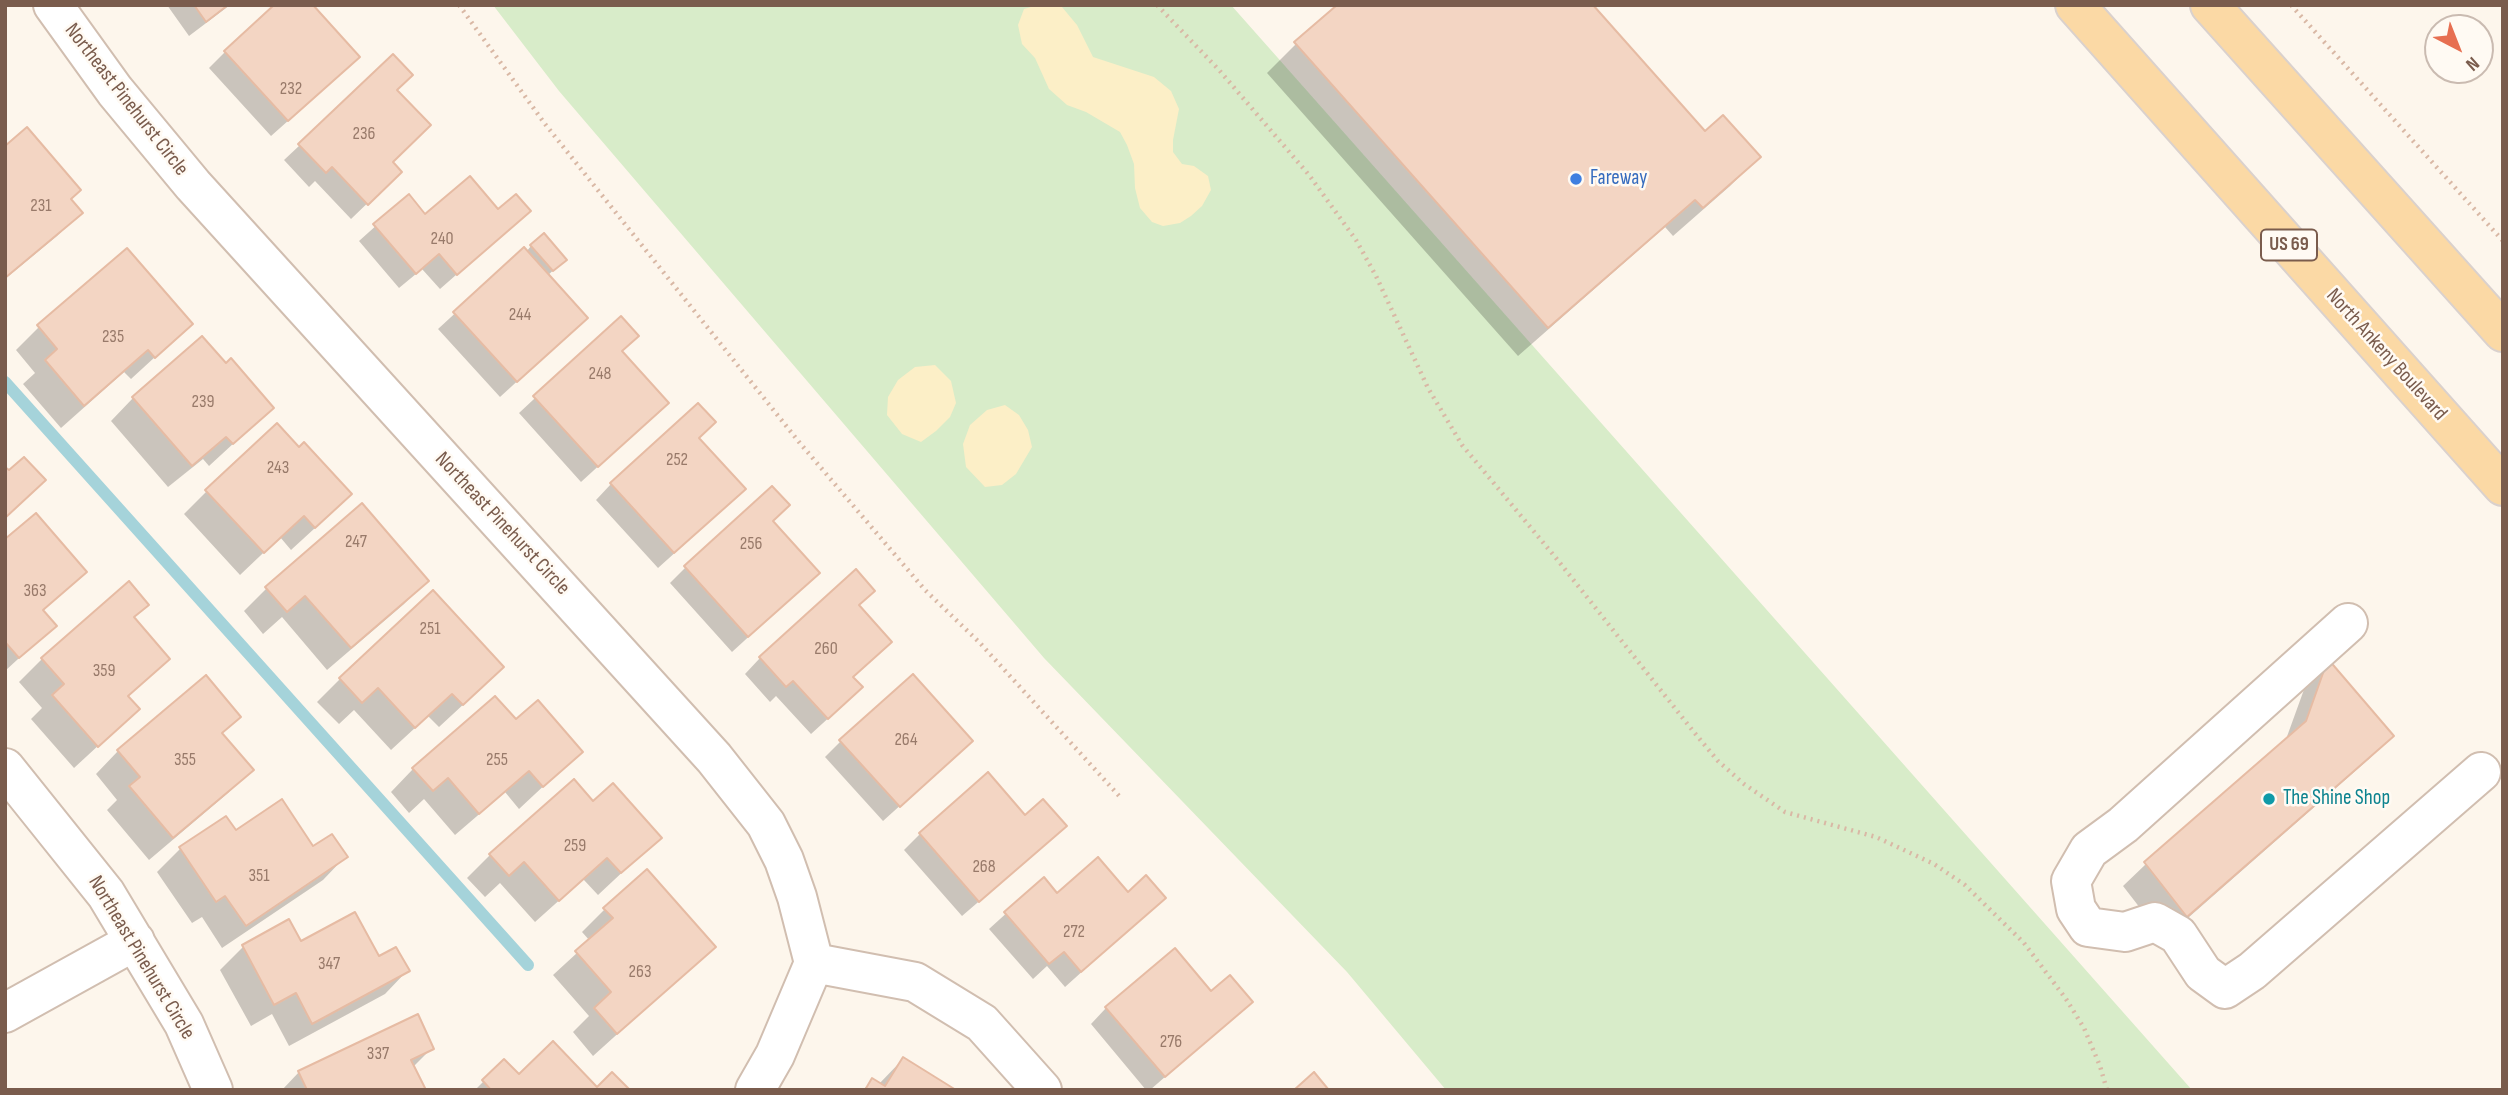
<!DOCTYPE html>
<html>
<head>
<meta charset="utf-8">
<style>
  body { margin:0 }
  #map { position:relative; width:2508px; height:1095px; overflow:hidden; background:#fdf6ec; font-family:"Sofia Sans Condensed",sans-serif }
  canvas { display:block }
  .frame { position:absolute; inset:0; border:7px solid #7a5c4d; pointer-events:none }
  .north { position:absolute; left:2424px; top:14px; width:70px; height:70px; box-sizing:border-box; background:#fffaf3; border:2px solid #cabbb1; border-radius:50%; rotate:138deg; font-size:19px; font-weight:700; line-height:28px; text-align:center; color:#7a5c4d }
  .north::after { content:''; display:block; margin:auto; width:24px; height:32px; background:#e76f51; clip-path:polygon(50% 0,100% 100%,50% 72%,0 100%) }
</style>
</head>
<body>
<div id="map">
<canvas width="2508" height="1095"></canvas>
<div class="frame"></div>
<div class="north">N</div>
</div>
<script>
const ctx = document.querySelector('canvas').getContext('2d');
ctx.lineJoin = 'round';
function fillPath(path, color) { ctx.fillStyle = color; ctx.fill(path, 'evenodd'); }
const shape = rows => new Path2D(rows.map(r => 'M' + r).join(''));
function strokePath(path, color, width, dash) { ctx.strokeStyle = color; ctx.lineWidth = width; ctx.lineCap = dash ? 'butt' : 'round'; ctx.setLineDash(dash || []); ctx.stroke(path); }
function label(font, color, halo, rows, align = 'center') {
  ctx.font = font + ' "Sofia Sans Condensed",sans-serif'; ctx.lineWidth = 5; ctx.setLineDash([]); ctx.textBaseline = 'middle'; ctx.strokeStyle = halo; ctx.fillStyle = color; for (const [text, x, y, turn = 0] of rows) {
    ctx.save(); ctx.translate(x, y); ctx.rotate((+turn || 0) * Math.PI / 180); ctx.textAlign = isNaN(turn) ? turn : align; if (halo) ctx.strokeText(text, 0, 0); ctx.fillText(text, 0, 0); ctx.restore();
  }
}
fillPath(shape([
  [493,5,1231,5,2192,1090,1446,1090,1347,972,1044,658,559,91]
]), '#d8ecc9');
fillPath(shape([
  [1038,5,1062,7,1077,25,1093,57,1154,77,1171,91,1179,109,1173,140,1173,152,1182,164,1194,166,1208,176,1211,190,1202,206,1191,216,1180,223,1163,226,1152,222,1140,208,1135,188,1134,164,1127,145,1120,132,1086,112,1067,105,1049,89,1035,58,1022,44,1018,25,1024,9],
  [935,365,951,381,956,403,950,417,936,431,921,442,902,434,887,415,888,397,898,380,915,367],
  [1005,405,1019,415,1028,430,1032,447,1016,474,1002,485,985,487,966,467,963,444,970,425,987,410]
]), '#fcefc7');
fillPath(shape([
  [167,5,230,5,189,36],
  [1296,44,1705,134,1759,157,1730,186,1673,236,1665,227,1518,356,1267,73],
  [225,52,342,73,271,136,209,68],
  [395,90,390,162,400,172,351,219,315,181,309,187,284,160,300,145],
  [5,148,69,199,80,213,57,236,5,279],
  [408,197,424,216,529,211,440,289,422,269,399,288,359,241],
  [531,246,557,267,547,276,570,333,500,397,438,329,524,250,526,252],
  [621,318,621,352,651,418,581,482,519,413],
  [191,324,131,379,124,372,61,428,23,384,35,373,16,350,39,327],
  [225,366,272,408,209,466,203,459,168,487,111,421,133,398],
  [697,439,728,505,658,568,596,500,611,484],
  [299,449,327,517,291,550,280,537,240,575,184,514,207,491],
  [771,521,802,588,732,652,670,583,686,567],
  [5,541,84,572,42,612,54,626,5,671],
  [426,581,404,604,327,670,282,617,263,634,244,611,267,588],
  [147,605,133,618,168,658,127,697,138,709,74,768,31,719,42,708,19,682,42,659],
  [858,606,852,678,845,703,811,734,776,696,770,702,745,674,760,658],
  [2328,662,2392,736,2369,759,2164,939,2123,886,2146,864,2285,742,2306,684],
  [340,679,479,690,439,727,428,716,391,750,354,710,339,724,317,702],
  [238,717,221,734,251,770,228,793,149,860,107,810,117,800,96,774,118,751],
  [516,722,580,752,519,809,505,792,455,835,424,799,409,813,391,792,413,769],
  [841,741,955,756,883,821,825,757],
  [225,818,235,833,345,857,323,880,222,948,202,917,192,923,157,872,180,849],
  [920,834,1048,842,962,916,904,850],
  [659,838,598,895,583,879,535,922,500,883,485,897,467,878,490,855],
  [1043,880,1057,896,1128,894,1164,898,1065,987,1047,966,1033,979,989,929],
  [605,909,714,947,593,1056,573,1032,589,1016,553,975,590,941,582,932],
  [289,921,300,943,378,959,407,971,385,994,289,1046,272,1014,251,1026,220,970,243,947],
  [1211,993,1251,1002,1150,1090,1146,1090,1091,1024,1106,1008],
  [432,1048,413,1067,424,1090,282,1090,299,1072],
  [903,1059,953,1090,863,1090,872,1080,878,1085],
  [504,1061,519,1076,597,1089,627,1090,475,1090]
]), '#0003');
strokePath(shape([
  [5,382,528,965]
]), '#a5d3da', 12);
const building = shape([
  [194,5,228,5,206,22,194,5],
  [274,5,313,5,360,57,288,121,224,51,274,5],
  [1337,5,1593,5,1705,131,1723,115,1761,157,1703,208,1695,200,1548,328,1294,42,1337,5],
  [393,54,413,75,397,90,431,125,393,162,402,172,368,205,332,167,326,173,298,144,393,54],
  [27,127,81,190,71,199,83,213,5,278,5,146,27,127],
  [470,176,498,209,516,194,531,211,457,275,439,254,416,274,373,224,409,194,425,214,470,176],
  [544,233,567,260,553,271,530,245,544,233],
  [524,247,588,318,517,382,453,312,524,247],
  [127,248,193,324,155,358,148,350,84,406,45,360,57,349,37,325,127,248],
  [621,316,639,336,622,351,669,403,598,467,533,396,621,316],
  [202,336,226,363,231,358,274,408,233,444,226,437,192,466,132,397,202,336],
  [698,403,716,422,699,438,746,489,674,553,610,483,698,403],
  [277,423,299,447,304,442,352,494,315,528,304,516,264,553,205,490,277,423],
  [24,457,46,480,5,518,5,467,9,470,24,457],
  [772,486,790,505,773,521,820,573,748,637,684,566,772,486],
  [362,503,429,581,351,648,305,596,287,612,265,587,362,503],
  [36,513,87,572,43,610,57,626,19,658,5,642,5,539,36,513],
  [856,569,875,591,859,605,892,642,853,677,863,687,828,719,793,681,786,687,759,657,856,569],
  [129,581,149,605,134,617,170,659,128,696,140,709,98,747,52,695,64,684,41,658,129,581],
  [433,590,504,667,463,705,452,694,415,728,378,688,362,703,339,678,433,590],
  [2328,659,2394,736,2187,917,2144,862,2306,721,2328,659],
  [913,674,973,741,900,807,839,740,913,674],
  [206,675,241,717,222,733,254,770,173,838,129,786,140,777,117,750,206,675],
  [495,696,516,719,538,700,583,752,543,787,529,771,479,814,448,778,433,791,412,768,495,696],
  [988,772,1025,815,1043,799,1067,826,979,902,919,833,988,772],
  [574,779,593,801,613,783,662,838,621,873,607,858,559,901,524,862,509,876,489,854,574,779],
  [282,799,313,846,332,834,348,857,246,926,225,896,216,902,179,847,226,816,236,830,282,799],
  [1098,857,1128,892,1146,875,1166,898,1081,972,1064,952,1049,964,1004,912,1044,877,1057,893,1098,857],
  [647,869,716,947,617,1034,594,1008,611,992,575,951,613,918,603,908,647,869],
  [355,912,379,956,396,947,410,971,312,1024,296,993,274,1005,242,945,289,919,301,941,355,912],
  [1175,948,1211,991,1230,975,1253,1002,1165,1077,1105,1007,1175,948],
  [418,1014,434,1049,411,1060,426,1090,307,1090,298,1071,418,1014],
  [553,1041,597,1087,612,1072,630,1090,491,1090,482,1080,504,1059,519,1074,553,1041],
  [903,1057,956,1090,865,1090,872,1078,885,1086,903,1057],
  [1314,1072,1328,1089,1294,1090,1314,1072]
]);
fillPath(building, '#f3d5c3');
strokePath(building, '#e6bba3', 2);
const minor = shape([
  [53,5,115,91,193,185,714,758,766,824,784,860,797,897,814,963,775,1055,755,1090],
  [2348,623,2123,825,2089,850,2071,881,2076,909,2088,927,2125,932,2155,922,2178,935,2203,973,2225,989,2252,971,2481,772],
  [5,768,106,894,184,1024,213,1090],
  [814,963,915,982,982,1023,1042,1090],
  [5,1013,135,941]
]);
const major = shape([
  [2075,5,2503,486],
  [2210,5,2503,332]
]);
strokePath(minor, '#d1beb0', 42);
strokePath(major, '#dad1cd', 42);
strokePath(shape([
  [459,5,545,124,799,442,925,590,979,642,1121,798],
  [1157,5,1219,70,1309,175,1356,240,1376,276,1428,388,1462,445,1556,558,1693,731,1718,761,1744,784,1785,812,1876,837,1934,864,1965,885,2024,943,2066,999,2084,1028,2100,1066,2107,1090],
  [2291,5,2503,241]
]), '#d9b8a5', 4.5, [2, 5]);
strokePath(minor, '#fff', 38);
strokePath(major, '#fbd9a5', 38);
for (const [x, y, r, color] of [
  [1576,179,7,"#3f7fe0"],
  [2269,799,7,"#0f9aa8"]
]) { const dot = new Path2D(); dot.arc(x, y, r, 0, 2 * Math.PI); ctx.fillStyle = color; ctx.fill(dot); strokePath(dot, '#fffaf3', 2.5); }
label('18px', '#987a6a', null, [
  ["232",291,89],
  ["236",364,134],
  ["231",41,206],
  ["240",442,239],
  ["244",520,315],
  ["235",113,337],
  ["248",600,374],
  ["239",203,402],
  ["252",677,460],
  ["243",278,468],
  ["247",356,542],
  ["256",751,544],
  ["363",35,591],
  ["251",430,629],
  ["260",826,649],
  ["359",104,671],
  ["264",906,740],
  ["355",185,760],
  ["255",497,760],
  ["259",575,846],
  ["268",984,867],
  ["351",259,876],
  ["272",1074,932],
  ["347",329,964],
  ["263",640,972],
  ["276",1171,1042],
  ["337",378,1054]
]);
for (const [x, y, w] of [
  [2289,245,56]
]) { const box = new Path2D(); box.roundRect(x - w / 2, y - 15.5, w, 31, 5); ctx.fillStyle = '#fffaf3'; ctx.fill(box); strokePath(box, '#7a5c4d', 2); }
label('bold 19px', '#7a5c4d', null, [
  ["US 69",2289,245]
]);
label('21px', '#7a5c4d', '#fffaf3', [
  ["Northeast Pinehurst Circle",126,100,52],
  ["North Ankeny Boulevard",2386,355,48],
  ["Northeast Pinehurst Circle",502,524,47],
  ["Northeast Pinehurst Circle",141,958,59]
]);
label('21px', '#366cbe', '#fffaf3', [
  ["Fareway",1590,179]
], 'left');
label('21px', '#0d838f', '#fffaf3', [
  ["The Shine Shop",2283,799]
], 'left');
</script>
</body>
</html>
